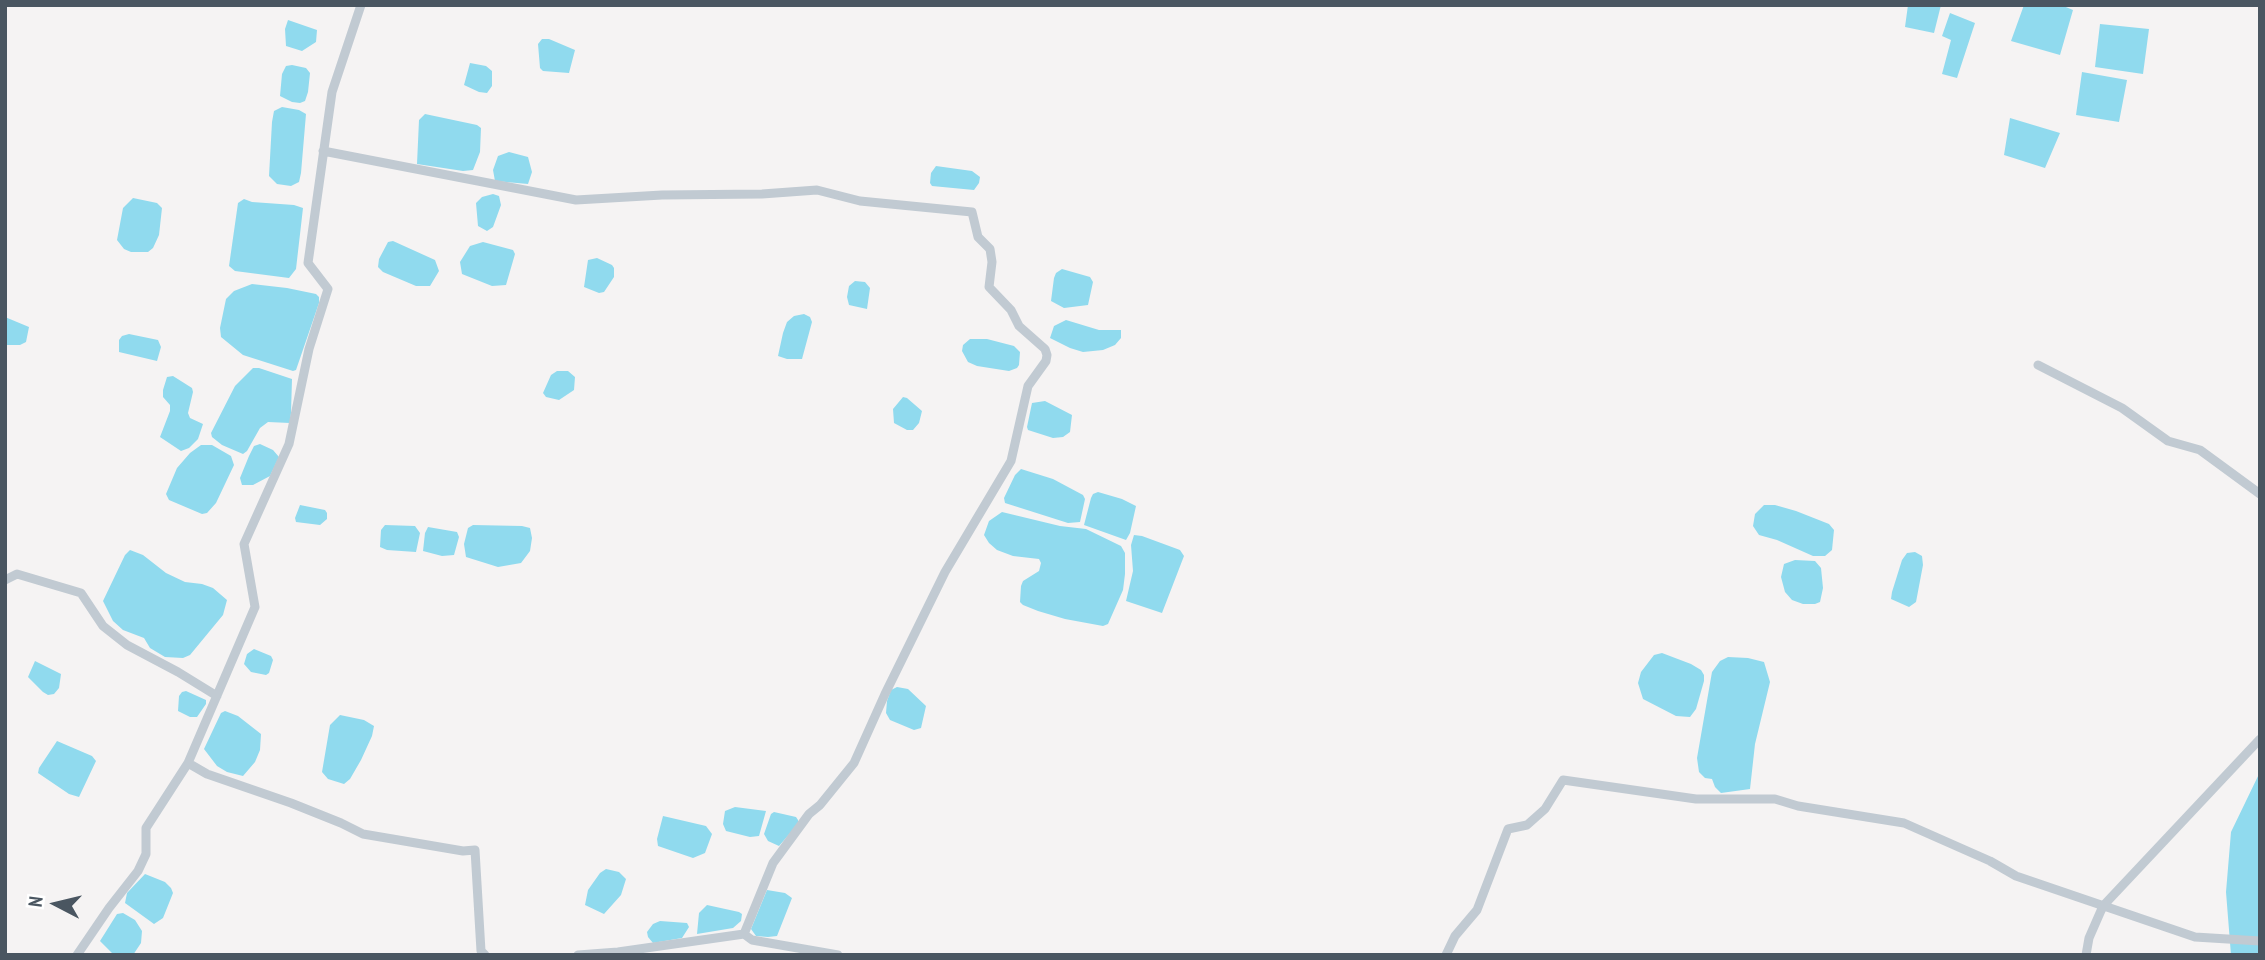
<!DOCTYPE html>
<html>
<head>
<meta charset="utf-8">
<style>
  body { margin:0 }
  #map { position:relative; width:2265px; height:960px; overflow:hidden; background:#f5f3f3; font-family:"PT Sans Narrow",sans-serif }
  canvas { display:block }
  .frame { position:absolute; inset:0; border:7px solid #4a5661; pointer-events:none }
  .north { position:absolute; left:21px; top:869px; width:70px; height:70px; -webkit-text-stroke:5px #fff; paint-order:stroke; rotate:277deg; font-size:19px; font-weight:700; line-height:28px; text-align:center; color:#4a5661 }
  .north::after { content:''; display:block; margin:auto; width:24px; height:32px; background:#4a5661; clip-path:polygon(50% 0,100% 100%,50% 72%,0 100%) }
</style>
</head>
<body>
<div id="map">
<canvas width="2265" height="960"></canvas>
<div class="frame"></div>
<div class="north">N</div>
</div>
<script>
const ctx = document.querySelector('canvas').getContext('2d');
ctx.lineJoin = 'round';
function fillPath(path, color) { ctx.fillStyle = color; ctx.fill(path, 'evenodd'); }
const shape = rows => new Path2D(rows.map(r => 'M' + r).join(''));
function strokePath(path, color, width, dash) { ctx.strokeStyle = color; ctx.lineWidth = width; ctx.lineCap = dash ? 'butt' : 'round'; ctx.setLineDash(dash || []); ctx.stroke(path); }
fillPath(shape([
  [1908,5,1941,5,1934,33,1905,27],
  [2024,5,2061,5,2073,10,2060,55,2011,41],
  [1950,13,1975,23,1957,78,1942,74,1951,40,1942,36],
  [288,20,317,30,316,42,302,51,286,46,285,29],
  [2100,24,2149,29,2143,74,2095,67],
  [542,39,549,39,575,50,569,73,543,71,540,68,538,44],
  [470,63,486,66,492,71,492,86,487,93,479,92,464,85],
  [292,65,306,68,310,73,308,92,305,101,300,103,292,102,280,96,282,74,286,66],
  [2082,72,2127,80,2119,122,2076,115],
  [282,107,299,110,306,114,301,173,299,182,291,186,277,184,269,176,272,122,274,111],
  [425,114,477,125,481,128,480,152,473,170,463,171,417,164,419,120],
  [2010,118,2060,133,2045,168,2004,155],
  [509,152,528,157,532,172,528,184,495,181,493,170,498,156],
  [936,166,972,171,980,177,979,183,974,190,932,186,930,183,931,173],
  [493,194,499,196,501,205,493,227,487,231,478,226,476,203,482,197],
  [133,198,157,203,162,208,159,235,153,248,148,252,131,252,124,249,117,240,123,208],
  [244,199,252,202,294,205,303,208,296,269,289,278,235,271,229,266,238,203],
  [393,241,435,260,439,271,430,286,416,286,383,272,378,267,379,259,388,242],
  [483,242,513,250,515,254,506,285,492,286,462,274,460,262,470,246],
  [597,258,612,265,614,268,614,277,604,292,599,293,584,287,588,260],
  [1062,269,1090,277,1093,282,1088,305,1064,308,1051,301,1054,278,1056,273],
  [855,281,865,282,870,288,867,309,849,305,847,297,849,286],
  [252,284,287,288,316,294,319,297,319,303,296,370,293,371,243,355,221,337,220,328,226,299,234,291],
  [804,314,810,317,812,322,802,359,787,359,778,356,783,333,787,322,794,316],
  [5,317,29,327,26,342,20,345,5,345],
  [1066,320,1099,330,1121,330,1121,338,1115,345,1103,350,1083,352,1070,348,1050,338,1054,326],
  [129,334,158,340,161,347,157,361,119,352,119,340,122,336],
  [970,339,987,339,1014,346,1020,352,1019,365,1017,368,1009,371,977,366,968,362,962,351,963,345],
  [253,368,259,368,292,379,291,413,290,423,268,422,260,428,247,451,243,454,222,445,212,437,211,433,235,386],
  [557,371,568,371,575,377,574,390,559,400,546,397,543,393,551,375],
  [173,376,192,388,193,392,188,413,190,418,203,424,198,439,189,448,181,451,160,437,170,411,170,405,163,397,163,390,167,377],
  [903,397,907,398,922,411,919,423,913,430,907,430,894,423,893,409],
  [1045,401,1072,415,1070,432,1063,437,1053,438,1028,430,1027,427,1032,403],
  [260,444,273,450,279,457,270,476,253,485,242,485,240,478,249,456,254,446],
  [201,445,212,445,231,456,234,465,216,503,207,513,202,514,169,500,166,494,177,468,190,453],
  [1021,469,1053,479,1083,495,1085,499,1080,522,1068,523,1005,503,1004,498,1015,475],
  [1098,492,1122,499,1136,506,1130,533,1126,540,1084,525,1091,498,1093,494],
  [300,505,325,510,327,513,327,519,320,525,296,522,295,518],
  [1764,505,1775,505,1796,511,1829,524,1834,530,1832,550,1825,556,1813,556,1777,540,1759,535,1753,526,1755,514],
  [1002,512,1060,526,1086,529,1121,546,1125,553,1125,574,1123,590,1108,624,1103,626,1065,619,1038,611,1023,605,1020,602,1021,586,1023,581,1039,571,1041,563,1039,559,1013,556,997,550,989,543,984,535,989,521],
  [385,525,415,526,420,533,416,552,387,550,380,547,381,530],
  [473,525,522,526,530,528,532,538,530,551,521,563,498,567,466,557,464,544,468,528],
  [428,527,457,532,459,537,454,555,442,556,423,551,425,533],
  [1134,535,1142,536,1180,550,1184,556,1162,613,1126,601,1133,571,1131,545],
  [130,550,143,555,166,573,185,582,202,584,213,588,227,600,223,615,190,655,183,658,165,657,150,648,144,638,123,630,113,621,103,601,125,555],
  [1915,552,1922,556,1923,565,1916,602,1909,607,1891,599,1892,592,1902,560,1907,553],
  [1795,560,1815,561,1821,568,1823,588,1820,602,1815,604,1803,604,1792,600,1785,592,1781,577,1784,564],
  [254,649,271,656,273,660,269,673,266,675,251,672,244,664,247,654],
  [1662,653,1691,664,1701,670,1704,675,1704,681,1696,709,1690,717,1676,716,1643,699,1638,683,1641,672,1654,655],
  [1728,657,1748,658,1764,662,1770,682,1755,744,1750,789,1721,793,1715,787,1712,779,1705,778,1699,772,1697,758,1712,672,1720,661],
  [35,661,61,674,59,688,54,694,48,695,43,692,28,677],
  [897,687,908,689,926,706,921,728,914,730,890,720,886,713,887,701,891,690],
  [186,691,206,700,206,704,197,717,190,717,178,711,179,696,182,692],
  [225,711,238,716,261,734,260,750,255,762,243,776,227,772,217,766,204,749,221,713],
  [340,715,364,720,374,726,372,736,361,760,350,779,344,784,328,779,322,772,330,725],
  [57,741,92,756,96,761,79,797,69,794,38,773,39,768],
  [2260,772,2260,955,2231,955,2226,892,2231,832],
  [735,807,766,811,759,836,750,837,726,831,723,824,725,811],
  [774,812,796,817,798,820,798,824,779,846,768,841,764,834,771,814],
  [663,816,706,826,712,834,705,853,693,858,658,846,657,839],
  [606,869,619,872,626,879,621,895,604,914,585,905,588,890,600,873],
  [145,874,165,882,171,888,173,893,163,918,154,924,125,903,127,893],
  [767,890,785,893,792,898,777,936,768,937,756,936,751,929],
  [707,905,739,912,742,914,741,921,733,928,697,934,699,913],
  [123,913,135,920,142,931,141,943,133,955,114,955,100,941,117,914],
  [660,921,687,923,689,927,682,938,653,943,648,937,647,932,653,924]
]), '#90daee');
strokePath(shape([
  [323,151,576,200,662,195,762,194,817,190,860,201,972,212,978,237,990,249,992,262,989,287,1011,310,1019,326,1045,349,1047,355,1046,361,1028,386,1011,461,945,572,885,694,854,763,820,805,809,814,773,863,744,934,618,952,578,955],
  [2038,365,2122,408,2168,441,2200,450,2260,494],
  [5,580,17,574,81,593,103,626,127,645,178,672,217,696],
  [188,763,207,774,291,803,341,823,363,834,463,851,475,850,481,951,485,955],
  [744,934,752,940,838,955],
  [77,955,109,908,138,871,146,854,146,828,188,763,255,607,244,544,289,444,309,349,328,289,308,263,332,92,361,5],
  [1446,955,1455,936,1477,910,1508,829,1527,825,1545,809,1563,780,1696,799,1775,799,1798,806,1904,823,1990,861,2016,876,2195,937,2260,941],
  [2086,955,2089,938,2103,906,2260,739]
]), '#c1cad2', 9);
</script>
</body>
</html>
